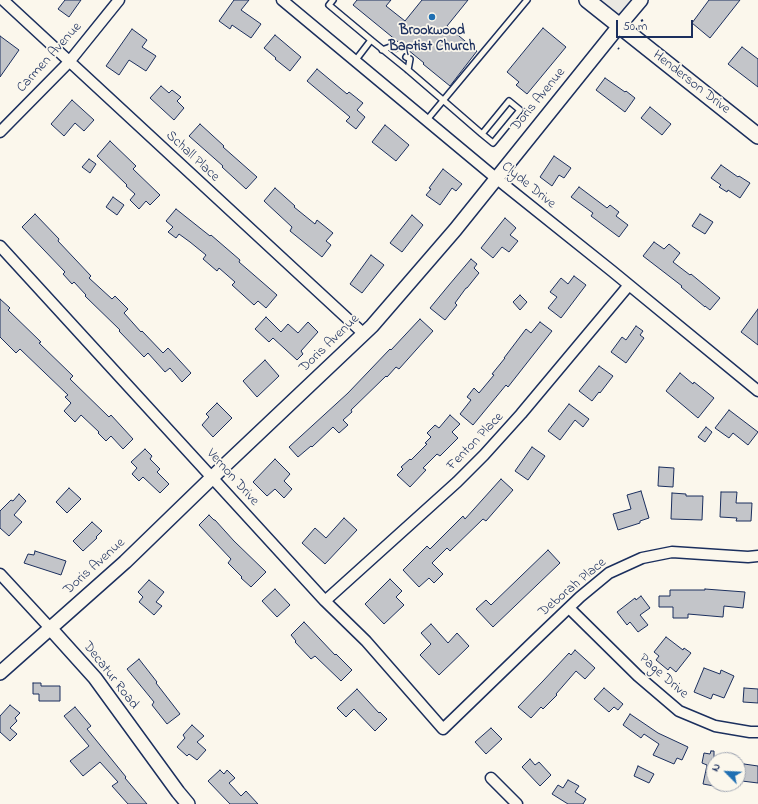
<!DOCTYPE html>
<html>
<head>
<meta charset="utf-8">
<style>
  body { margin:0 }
  #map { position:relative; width:758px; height:804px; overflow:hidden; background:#fbf7ec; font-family:"Indie Flower",sans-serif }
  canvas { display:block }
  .north { position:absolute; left:706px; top:752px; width:40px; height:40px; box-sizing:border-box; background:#fbf7ec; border:1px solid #a1a7b3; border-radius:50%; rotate:294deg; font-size:11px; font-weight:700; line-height:16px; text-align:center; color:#1b2f5e }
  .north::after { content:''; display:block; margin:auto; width:14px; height:18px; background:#1f6fb2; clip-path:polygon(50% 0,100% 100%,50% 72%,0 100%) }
  .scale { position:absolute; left:616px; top:20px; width:77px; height:18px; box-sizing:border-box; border:2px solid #1b2f5e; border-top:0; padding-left:5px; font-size:12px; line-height:14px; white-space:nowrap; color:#1b2f5e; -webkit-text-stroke:3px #fbf7ec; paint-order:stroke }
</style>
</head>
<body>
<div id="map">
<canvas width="758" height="804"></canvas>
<div class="north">N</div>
<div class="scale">50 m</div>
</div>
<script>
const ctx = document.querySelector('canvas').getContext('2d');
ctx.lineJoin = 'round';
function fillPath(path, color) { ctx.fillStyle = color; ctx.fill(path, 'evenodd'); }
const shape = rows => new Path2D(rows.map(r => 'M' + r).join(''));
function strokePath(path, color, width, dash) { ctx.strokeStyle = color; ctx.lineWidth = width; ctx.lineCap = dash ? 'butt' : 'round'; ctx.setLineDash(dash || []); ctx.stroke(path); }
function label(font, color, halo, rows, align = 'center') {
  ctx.font = font + ' "Indie Flower",sans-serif'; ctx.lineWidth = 3.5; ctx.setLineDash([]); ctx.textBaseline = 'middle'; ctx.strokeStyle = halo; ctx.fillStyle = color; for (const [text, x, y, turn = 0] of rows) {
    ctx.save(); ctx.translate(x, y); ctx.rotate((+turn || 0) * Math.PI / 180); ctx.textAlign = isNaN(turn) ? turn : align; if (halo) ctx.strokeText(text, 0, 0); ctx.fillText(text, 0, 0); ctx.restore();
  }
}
fillPath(shape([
  [587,0,641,0,619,26]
]), '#eae8e2');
const building = shape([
  [65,0,81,0,69,17,58,9,65,0],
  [234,0,249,0,241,10,261,24,251,38,232,25,230,29,219,21,234,0],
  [357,0,391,0,386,6,405,21,422,0,468,0,447,26,477,51,450,86,423,64,424,63,353,5,357,0],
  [709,0,740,0,710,38,692,23,709,0],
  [543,28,566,47,527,94,516,85,519,82,507,72,543,28],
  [132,29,147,40,142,47,156,56,146,71,129,60,119,75,106,66,132,29],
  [275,35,301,57,290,71,275,59,276,58,264,48,275,35],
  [0,36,19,50,0,77,0,36],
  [742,47,758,59,758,87,728,64,742,47],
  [317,69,347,94,349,92,363,103,357,110,365,117,356,129,346,121,350,117,307,81,317,69],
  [605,78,625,92,626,91,635,98,625,112,596,90,605,78],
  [161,86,169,93,172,90,181,97,177,101,184,108,174,120,150,98,161,86],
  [72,100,94,120,84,131,75,123,64,136,51,124,72,100],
  [650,107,671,124,662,135,641,118,650,107],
  [200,124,224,146,223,147,257,177,246,189,222,167,223,166,189,136,200,124],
  [385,125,409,145,396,161,372,142,385,125],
  [110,141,136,166,133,169,160,195,150,205,146,201,139,209,130,200,135,194,126,186,127,185,97,156,110,141],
  [554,156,571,168,564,178,559,175,552,186,540,177,554,156],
  [89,159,96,164,90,173,82,167,89,159],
  [721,165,738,177,739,176,750,183,740,198,728,190,727,192,719,187,721,185,711,178,721,165],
  [443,169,462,184,456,191,452,188,440,205,426,195,431,189,429,188,443,169],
  [579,187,607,208,610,205,619,212,616,216,628,225,619,237,591,216,593,213,571,197,579,187],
  [275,188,295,206,294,207,315,224,317,220,333,233,326,241,331,245,322,257,290,231,292,227,264,201,275,188],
  [113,197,124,205,117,215,106,207,113,197],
  [176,209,210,236,211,235,240,260,239,262,277,295,266,308,258,301,254,305,232,285,235,282,219,268,217,271,203,259,206,255,190,242,179,234,176,238,168,232,173,227,166,221,176,209],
  [35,214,59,239,58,241,91,276,89,278,112,299,115,296,128,309,124,313,141,332,142,331,163,353,168,348,191,373,182,382,170,368,165,372,148,353,144,357,119,331,120,330,85,296,86,295,74,282,72,284,63,274,65,272,22,227,35,214],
  [700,214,713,222,705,234,692,226,700,214],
  [412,215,423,225,402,252,390,243,412,215],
  [505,218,516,228,510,235,518,241,509,252,502,247,493,258,481,248,505,218],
  [654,242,664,249,669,244,680,253,673,262,690,275,691,274,720,298,710,310,705,306,705,307,681,287,682,286,643,256,654,242],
  [371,255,384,265,362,293,350,284,371,255],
  [471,259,477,264,474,268,479,273,467,288,466,288,455,303,457,305,445,320,430,308,449,285,471,259],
  [574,276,586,285,561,318,548,308,557,297,550,292,561,278,568,284,574,276],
  [520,295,527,302,520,310,513,302,520,295],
  [0,299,10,308,8,310,41,342,39,343,73,376,70,379,109,417,111,415,133,439,123,449,111,436,106,441,98,433,99,432,81,415,75,422,64,411,71,403,65,397,68,395,20,349,16,353,0,337,0,299],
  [758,309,758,345,741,332,758,309],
  [266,317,281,332,288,324,298,333,308,322,318,332,301,351,303,354,297,360,273,338,269,342,255,329,266,317],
  [420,319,433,331,399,369,396,367,387,377,386,376,351,410,352,412,343,420,348,425,339,433,333,427,312,447,311,446,298,457,289,447,348,393,390,349,391,350,420,319],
  [540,322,552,331,508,387,506,385,473,425,460,414,471,400,467,397,474,388,479,393,494,375,492,374,505,358,504,358,526,329,531,333,540,322],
  [636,326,643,331,640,335,644,338,626,363,611,352,622,337,626,340,636,326],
  [265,360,279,376,257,397,243,381,265,360],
  [599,366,613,376,600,393,599,392,592,401,579,391,599,366],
  [680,373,693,384,694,382,714,398,698,418,666,391,680,373],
  [217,403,232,418,213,437,202,425,209,417,206,414,217,403],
  [569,404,589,419,583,427,575,420,560,440,548,431,569,404],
  [729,410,758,432,748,445,733,433,729,438,715,428,729,410],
  [450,415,460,424,452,432,458,438,440,456,437,454,423,468,426,470,410,487,397,475,403,469,401,467,410,459,411,460,427,444,425,443,431,437,427,433,435,425,439,428,450,415],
  [706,427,712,432,705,442,698,437,706,427],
  [532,447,545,456,528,480,515,471,532,447],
  [145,449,152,456,150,459,160,469,157,472,169,484,160,493,143,477,139,481,132,474,137,468,131,462,145,449],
  [275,459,290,474,284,481,292,489,284,498,275,489,267,496,253,482,275,459],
  [659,467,674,468,673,487,658,486,659,467],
  [501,479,513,490,486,521,483,519,450,551,447,548,432,563,443,574,434,583,429,578,419,587,403,570,427,546,430,549,463,516,465,519,501,479],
  [69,488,81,499,67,513,56,502,69,488],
  [641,491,649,518,640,521,640,523,618,530,613,514,631,509,627,495,641,491],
  [721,492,737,492,736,503,752,503,751,521,736,521,737,518,720,517,721,492],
  [672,493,686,494,686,496,703,496,702,520,671,519,672,493],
  [19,494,26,501,14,515,22,522,9,536,0,528,0,511,11,500,13,501,19,494],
  [209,515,214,520,215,520,234,541,266,572,251,587,241,578,242,577,228,563,231,559,199,525,209,515],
  [344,518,357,530,325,564,302,543,315,528,326,538,344,518],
  [92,522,102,531,96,537,97,538,83,551,73,541,92,522],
  [548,550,560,563,493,627,476,609,486,600,491,605,548,550],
  [35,551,66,561,61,575,24,563,28,554,34,555,35,551],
  [390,579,402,591,396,597,404,605,384,624,365,604,390,579],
  [149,580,164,592,156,602,162,606,154,615,139,602,143,597,138,592,149,580],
  [275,589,290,605,277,617,262,601,275,589],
  [705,589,745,592,743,608,724,606,723,617,688,614,688,618,673,618,673,607,659,607,659,596,670,596,670,590,705,590,705,589],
  [641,596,650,608,640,615,648,625,638,632,630,622,627,625,617,612,635,598,636,600,641,596],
  [304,622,335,655,336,654,352,670,341,681,315,656,311,659,295,642,296,641,291,635,304,622],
  [431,624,448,643,457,633,469,646,439,675,420,655,431,644,421,633,431,624],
  [666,637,683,650,684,648,691,653,676,672,670,667,668,670,656,660,659,656,654,652,666,637],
  [575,650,595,668,585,679,576,671,556,694,557,695,543,709,541,707,531,718,518,707,543,681,569,653,571,655,575,650],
  [139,659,157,682,156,683,180,714,167,724,152,705,154,702,127,669,139,659],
  [704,668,720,674,721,670,734,676,724,698,713,694,711,699,694,692,704,668],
  [33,683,41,683,41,686,60,686,60,701,39,701,39,694,33,694,33,683],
  [604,688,623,704,618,710,614,707,609,712,594,699,604,688],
  [744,688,758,689,758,703,743,702,744,688],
  [357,689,379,713,380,712,387,719,375,731,354,709,346,717,337,708,357,689],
  [10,705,20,713,15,718,17,721,10,728,17,734,10,741,0,732,0,716,10,705],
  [75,707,91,726,87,729,126,777,125,778,147,804,128,804,112,786,118,782,100,762,83,776,70,761,89,746,64,716,75,707],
  [630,714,658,733,688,747,682,760,677,758,674,764,653,755,659,744,644,734,641,738,623,725,630,714],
  [192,725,204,736,197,742,206,750,197,760,189,754,187,756,177,747,185,738,183,735,192,725],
  [491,728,502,739,486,754,475,742,491,728],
  [711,751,714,751,714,786,703,784,707,765,702,763,704,753,710,754,711,751],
  [530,759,535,765,539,762,551,775,540,786,522,767,530,759],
  [744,764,758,766,758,783,742,781,744,764],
  [638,766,654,774,649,783,634,776,638,766],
  [220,770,224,774,227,770,235,778,229,783,241,796,246,791,258,804,230,804,208,781,220,770],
  [568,780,579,786,575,792,586,799,583,804,568,804,552,794,558,785,563,788,568,780]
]);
fillPath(building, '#c3c5c9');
strokePath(building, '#1b2f5e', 1);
const service = shape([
  [333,0,329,5,371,40,408,70,444,101,482,134,493,143,520,110,509,101,482,134],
  [382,50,393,46,396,48],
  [406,57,410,59,408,70],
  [355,61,371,40],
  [426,121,527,0]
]);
const minor = shape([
  [3,0,364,334],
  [282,0,497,179,612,271,758,391],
  [0,132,69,62,119,0],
  [0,246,325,601,366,641,443,729,534,641,580,597,609,573,642,558,672,552,748,557,758,556],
  [0,574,50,628],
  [325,601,457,482,484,455,521,414,629,285],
  [569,608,638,676,679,711,715,726,750,732,758,732],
  [491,778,517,804]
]);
const tertiary = shape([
  [50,628,95,678,178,792,188,804],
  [0,673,125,562,223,467,372,326,455,230,619,26,641,0]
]);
const secondary = shape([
  [587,0,758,136]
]);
strokePath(service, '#1b2f5e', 8);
strokePath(minor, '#1b2f5e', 13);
strokePath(tertiary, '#1b2f5e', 16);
strokePath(secondary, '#1b2f5e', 18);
strokePath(shape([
  [641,21,643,20],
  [618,48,619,49]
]), '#1b2f5e', 2, [4, 3]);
strokePath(service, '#fbf7ec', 5);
strokePath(minor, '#fbf7ec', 10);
strokePath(tertiary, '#fbf7ec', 13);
strokePath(secondary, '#fbf7ec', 15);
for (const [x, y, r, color] of [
  [432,17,4,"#1f6fb2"]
]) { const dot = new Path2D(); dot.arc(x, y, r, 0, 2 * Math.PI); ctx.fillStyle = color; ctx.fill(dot); strokePath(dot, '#fbf7ec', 1.5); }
label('bold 14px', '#1b2f5e', '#fbf7ec', [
  ["Brookwood",432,32],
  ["Baptist Church",432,48]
]);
label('14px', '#1b2f5e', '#fbf7ec', [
  ["Carmen Avenue",50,58,-48],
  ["Henderson Drive",691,83,38],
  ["Doris Avenue",539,100,-51],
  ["Schall Place",192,157,43],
  ["Clyde Drive",528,186,39],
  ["Doris Avenue",330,344,-44],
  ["Fenton Place",476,442,-46],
  ["Vernon Drive",232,478,48],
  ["Doris Avenue",95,567,-42],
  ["Deborah Place",573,588,-40],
  ["Decatur Road",110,676,52],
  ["Page Drive",663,677,41]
]);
</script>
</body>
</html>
